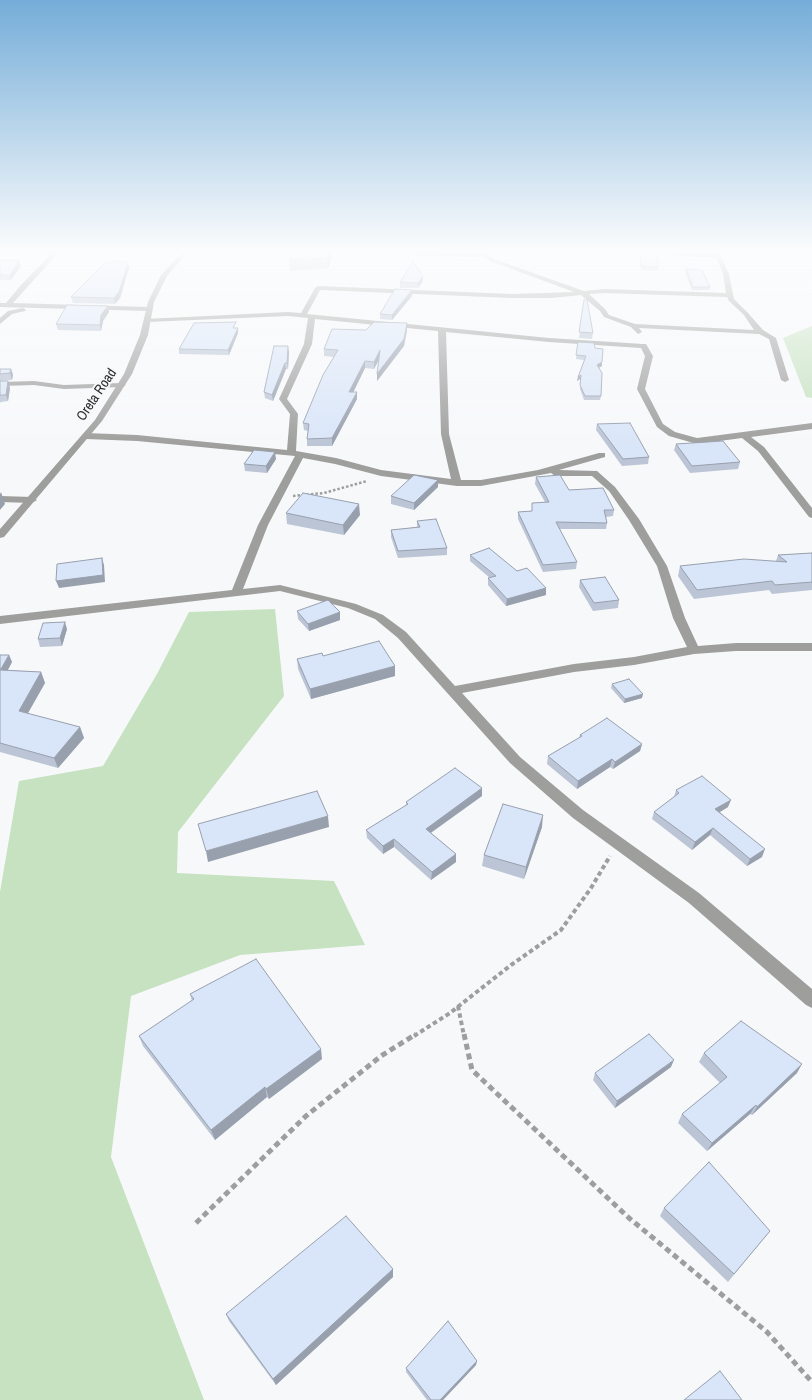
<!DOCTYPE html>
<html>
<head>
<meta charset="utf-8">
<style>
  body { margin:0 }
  canvas { display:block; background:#f7f8fa }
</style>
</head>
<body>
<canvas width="812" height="1400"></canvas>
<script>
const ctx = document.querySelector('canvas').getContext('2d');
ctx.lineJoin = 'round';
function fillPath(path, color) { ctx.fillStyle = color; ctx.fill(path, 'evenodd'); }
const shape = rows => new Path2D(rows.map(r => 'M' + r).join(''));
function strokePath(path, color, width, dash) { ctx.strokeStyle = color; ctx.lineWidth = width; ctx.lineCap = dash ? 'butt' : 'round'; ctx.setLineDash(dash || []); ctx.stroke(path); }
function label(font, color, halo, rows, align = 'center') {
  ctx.font = font + ' "Archivo Narrow",sans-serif'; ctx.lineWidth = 4; ctx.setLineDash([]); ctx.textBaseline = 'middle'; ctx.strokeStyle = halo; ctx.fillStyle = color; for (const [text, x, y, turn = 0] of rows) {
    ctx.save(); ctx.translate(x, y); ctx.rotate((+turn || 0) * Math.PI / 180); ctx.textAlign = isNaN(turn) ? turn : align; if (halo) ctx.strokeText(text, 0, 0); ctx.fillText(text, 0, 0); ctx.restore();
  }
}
fillPath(shape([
  [812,326,812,398,806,397,783,338],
  [275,609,284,696,178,832,177,873,334,881,365,945,240,955,131,996,111,1157,204,1400,0,1400,0,892,19,781,103,766,157,674,189,612]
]), '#c6e2c0');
strokePath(shape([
  [293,496,324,493,367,481]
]), '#9d9e9f', 2.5, [2.5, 2]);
strokePath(shape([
  [458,1006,464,1036],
  [414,1036,450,1013,511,965,561,930,591,888,610,856]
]), '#9d9e9f', 4, [4.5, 3]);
strokePath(shape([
  [464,1034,472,1070,629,1218,767,1332,812,1382],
  [196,1223,306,1116,381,1056,416,1034]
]), '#9d9e9f', 5, [6, 4]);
fillPath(shape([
  [53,252,59,252,13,303,150,307,153,309,150,311,0,307,0,303,6,303,21,285,53,252],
  [366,252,488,252,488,254,494,259,584,291,604,289,726,293,723,274,717,258,654,254,651,252,714,254,713,252,719,252,729,274,734,299,748,313,763,330,776,338,789,380,785,382,781,380,769,339,759,334,639,328,642,332,638,334,631,327,604,317,600,311,581,295,551,298,512,298,320,290,307,314,549,338,643,344,646,344,653,356,645,389,663,424,675,432,697,438,812,423,812,429,751,437,764,447,812,508,812,518,809,517,758,451,742,438,697,444,669,436,657,427,637,389,645,356,641,348,549,342,446,332,449,434,461,480,481,480,538,470,599,453,605,453,605,457,559,470,597,471,615,487,639,519,667,566,685,618,698,646,736,643,812,643,812,651,736,651,694,654,634,665,574,672,462,693,520,757,583,810,699,893,812,989,812,1008,806,1005,689,903,573,818,510,763,398,638,375,619,348,608,280,591,0,624,0,616,232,590,258,525,295,456,137,441,86,439,82,436,86,433,137,435,287,450,290,414,279,399,304,344,308,318,288,316,147,322,144,320,145,319,288,312,301,313,315,288,318,286,512,294,574,292,490,261,484,257,369,254,366,252],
  [604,293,727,297,729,301,744,315,754,330,635,324,609,315,605,309,589,294,604,293],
  [315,319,438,331,441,434,451,479,381,470,336,458,296,451,298,414,287,399,312,344,315,319],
  [303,458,335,464,381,476,457,486,481,486,551,473,555,476,592,476,609,491,629,520,657,566,673,618,687,647,634,657,574,664,455,686,406,632,383,615,356,604,280,585,243,589,268,525,303,458],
  [23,308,26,310,25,311,12,314,0,324,0,318,8,311,23,308],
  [34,381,64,385,122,383,126,385,122,387,64,389,34,385,0,386,0,382,34,381],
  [0,496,32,497,37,500,32,503,0,502,0,496]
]), '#9e9e9d');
fillPath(shape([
  [182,252,188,252,167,276,154,302,148,335,132,374,102,421,4,537,0,538,0,529,95,420,124,374,140,335,148,302,161,275,182,252]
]), '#9e9e9d');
fillPath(shape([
  [639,252,657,252,658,267,657,271,641,270],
  [332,257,328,268,290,271,289,260],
  [0,260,19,261,21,266,11,280,0,280],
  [128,262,129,268,120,298,115,304,73,303,71,297],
  [686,269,710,287,709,290,692,290,685,272],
  [423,281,418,288,400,288,400,282],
  [412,296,392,320,380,319,380,314],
  [584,300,593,333,592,339,579,338],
  [108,306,109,312,103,321,101,331,58,330,56,324],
  [237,327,236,328,238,333,229,355,179,354,179,349],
  [366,330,407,330,404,346,377,381,377,374,379,359,374,369,365,368,353,392,357,392,357,399,332,446,307,446,307,439,308,431,304,430,303,423,334,357,324,356,324,349],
  [578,342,595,348,602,366,599,367,601,396,600,400,584,400,580,389,580,379,577,381,578,377,584,360,576,359],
  [289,352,288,369,286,369,273,401,265,398,264,392],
  [0,369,11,369,13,375,12,380,0,381],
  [0,381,10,388,8,401,1,402,0,403],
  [597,424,649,457,648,464,622,466,596,430],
  [676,444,740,462,738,469,690,473,674,450],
  [276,459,267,473,245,471,244,464],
  [536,477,569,490,614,510,613,516,606,517,607,523,606,529,559,529,577,562,576,569,543,572,518,519,518,512,531,511,545,502,535,484],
  [438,480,438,487,414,510,391,504,391,496],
  [286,513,360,515,344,535,287,524],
  [417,521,447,548,447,555,398,558,391,537,391,530,417,527],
  [812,553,812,590,772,594,769,590,694,599,678,576,680,566,776,561,778,555],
  [470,555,517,571,546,588,546,595,506,606,488,585,488,578,490,578,470,561],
  [580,580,619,600,618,608,593,611,579,587],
  [297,611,340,620,309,631,298,619],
  [67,629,62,646,40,647,38,639],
  [0,655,9,655,12,662,8,670,41,672,45,683,27,714,80,727,84,738,58,768,0,752],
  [297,659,395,676,311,699,298,669],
  [612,684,642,698,624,703,611,688],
  [580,735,642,744,640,751,613,769,610,767,577,789,547,764,548,756,579,738],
  [482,788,482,796,431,833,456,854,456,862,431,880,394,847,383,854,367,838,366,830,406,806,406,802],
  [676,790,728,807,720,812,762,857,747,866,710,835,692,850,652,819,654,812,674,797],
  [542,827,524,879,482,866,484,855],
  [190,994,322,1059,269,1099,267,1097,215,1140,143,1046,139,1036,192,1001],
  [704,1053,797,1073,752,1115,750,1114,707,1151,678,1123,682,1114,720,1083,699,1062],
  [671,1067,615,1108,593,1080,595,1073],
  [664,1208,770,1231,728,1282,660,1216],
  [393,1277,276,1385,229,1321,226,1314],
  [476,1365,443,1400,427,1400,406,1372,406,1368]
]), '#bbc5d5');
fillPath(shape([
  [329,252,331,252,332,257,328,268,327,258],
  [19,261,21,266,11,280,10,275],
  [128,262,129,268,120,298,115,304,114,298],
  [423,276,423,281,418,288,418,283],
  [412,290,412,296,392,320,392,315],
  [108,306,109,312,103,321,101,331,100,325,101,315],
  [407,323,407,330,404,346,377,381,377,374],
  [238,328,238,333,229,355,228,350],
  [288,346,289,352,288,369,287,363],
  [380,350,381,356,374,369,374,362],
  [365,361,365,368,350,399,349,392],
  [602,362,602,366,597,369,597,365],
  [285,363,286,369,273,401,272,395],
  [11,369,13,375,12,380,10,373],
  [581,375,580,379,577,381,578,377],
  [8,381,10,388,8,401,6,395],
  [357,392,357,399,332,446,332,438],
  [275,452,276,459,267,473,266,466],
  [438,480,438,487,414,510,414,503],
  [1,492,5,504,0,510,0,494],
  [359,504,360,515,344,535,343,525],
  [102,558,104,565,105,582,59,588,56,581],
  [546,588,546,595,506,606,507,599],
  [340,612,340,620,309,631,308,624],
  [65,622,67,629,62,646,60,638],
  [9,655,12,662,4,677,1,669],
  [395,666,395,676,311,699,310,689],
  [41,672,45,683,23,722,19,711],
  [643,694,642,698,624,703,625,699],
  [80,727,84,738,58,768,54,758],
  [642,744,640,751,613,769,615,762],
  [612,759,610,767,577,789,578,781],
  [482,788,482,796,426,836,426,829],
  [731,800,728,807,713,816,715,809],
  [543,815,542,827,524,879,526,867],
  [328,816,329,827,208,862,206,851],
  [713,828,710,835,692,850,695,842],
  [394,839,394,847,383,854,383,846],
  [765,849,762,857,747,866,750,859],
  [456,854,456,862,431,880,432,872],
  [321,1049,322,1059,269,1099,266,1089],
  [674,1060,671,1067,615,1108,617,1101],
  [802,1064,797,1073,752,1115,757,1107],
  [265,1087,267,1097,215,1140,211,1130],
  [756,1105,750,1114,707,1151,712,1143],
  [393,1269,393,1277,276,1385,273,1379],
  [477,1361,476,1365,443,1400,440,1400]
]), '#98a0ae');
const building = shape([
  [291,252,329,252,327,258,289,260,291,252],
  [640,252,658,252,658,267,641,266,640,252],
  [0,260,19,261,10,275,0,275,0,260],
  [106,262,128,262,119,292,114,298,71,297,106,262],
  [413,262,423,276,418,283,400,282,413,262],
  [686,269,702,270,710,287,693,287,686,269],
  [395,289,412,290,392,315,380,314,395,289],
  [584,300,587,300,593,333,579,332,584,300],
  [67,305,108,306,101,315,100,325,56,324,67,305],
  [236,322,233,328,238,328,228,350,179,349,194,323,236,322],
  [374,322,407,323,404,339,377,374,380,350,374,362,365,361,349,392,357,392,332,438,307,439,309,424,303,423,323,375,338,350,324,349,332,329,366,330,374,322],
  [578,342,594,343,595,348,603,349,602,362,597,365,602,373,601,396,585,396,580,385,581,375,578,377,586,356,576,355,578,342],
  [274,346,288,346,287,363,285,363,272,395,264,392,274,346],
  [0,369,11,369,10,373,0,374,0,369],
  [0,381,8,381,6,395,0,395,0,381],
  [630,423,649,457,623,459,597,424,630,423],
  [723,441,740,462,692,466,676,444,723,441],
  [254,450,275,452,266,466,244,464,254,450],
  [414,475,438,480,414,503,391,496,414,475],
  [560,475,569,490,603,488,614,510,604,510,607,523,556,522,577,562,543,565,518,512,532,511,532,503,549,502,536,477,560,475],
  [303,493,359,504,343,525,286,513,303,493],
  [436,519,447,548,398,551,391,530,420,527,417,521,436,519],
  [489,548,517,571,527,568,546,588,507,599,488,578,496,576,470,555,489,548],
  [812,553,812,582,775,585,772,581,697,590,680,566,744,559,787,562,778,555,812,553],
  [102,558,103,575,56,581,57,564,102,558],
  [605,577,619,600,594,603,580,580,605,577],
  [328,600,340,612,308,624,297,611,328,600],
  [65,622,60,638,38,639,43,623,65,622],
  [379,641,395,666,310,689,297,659,322,653,323,656,379,641],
  [0,655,9,655,1,669,0,669,0,655],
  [0,670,41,672,19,711,80,727,54,758,0,743,0,670],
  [629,679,643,694,625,699,612,684,629,679],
  [607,718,642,744,615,762,612,759,578,781,548,756,582,736,580,735,607,718],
  [455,768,482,788,426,829,456,854,432,872,394,839,383,846,366,830,408,804,406,802,455,768],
  [702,776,731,800,715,809,765,849,750,859,713,828,695,842,654,812,679,793,676,790,702,776],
  [317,791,328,816,206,851,198,824,317,791],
  [503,804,543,815,526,867,484,855,503,804],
  [256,959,321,1049,266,1089,265,1087,211,1130,139,1036,194,999,190,994,256,959],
  [741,1021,802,1064,757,1107,756,1105,712,1143,682,1114,727,1077,704,1053,741,1021],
  [649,1034,674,1060,617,1101,595,1073,649,1034],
  [709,1162,770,1231,734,1274,664,1208,709,1162],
  [346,1216,393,1269,273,1379,226,1314,346,1216],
  [448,1321,477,1361,440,1400,431,1400,406,1368,448,1321],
  [720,1371,742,1400,684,1400,720,1371]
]);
fillPath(building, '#d9e5f8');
strokePath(building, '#98a0ae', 1);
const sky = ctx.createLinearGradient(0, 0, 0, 448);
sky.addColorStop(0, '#75add8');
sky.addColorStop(0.56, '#fbfcfd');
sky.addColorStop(1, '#fbfcfd00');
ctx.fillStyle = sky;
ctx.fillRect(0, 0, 812, 448);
label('14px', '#2c2d2d', '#f7f8fa', [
  ["Oreta Road",97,395,-56]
]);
</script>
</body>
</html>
